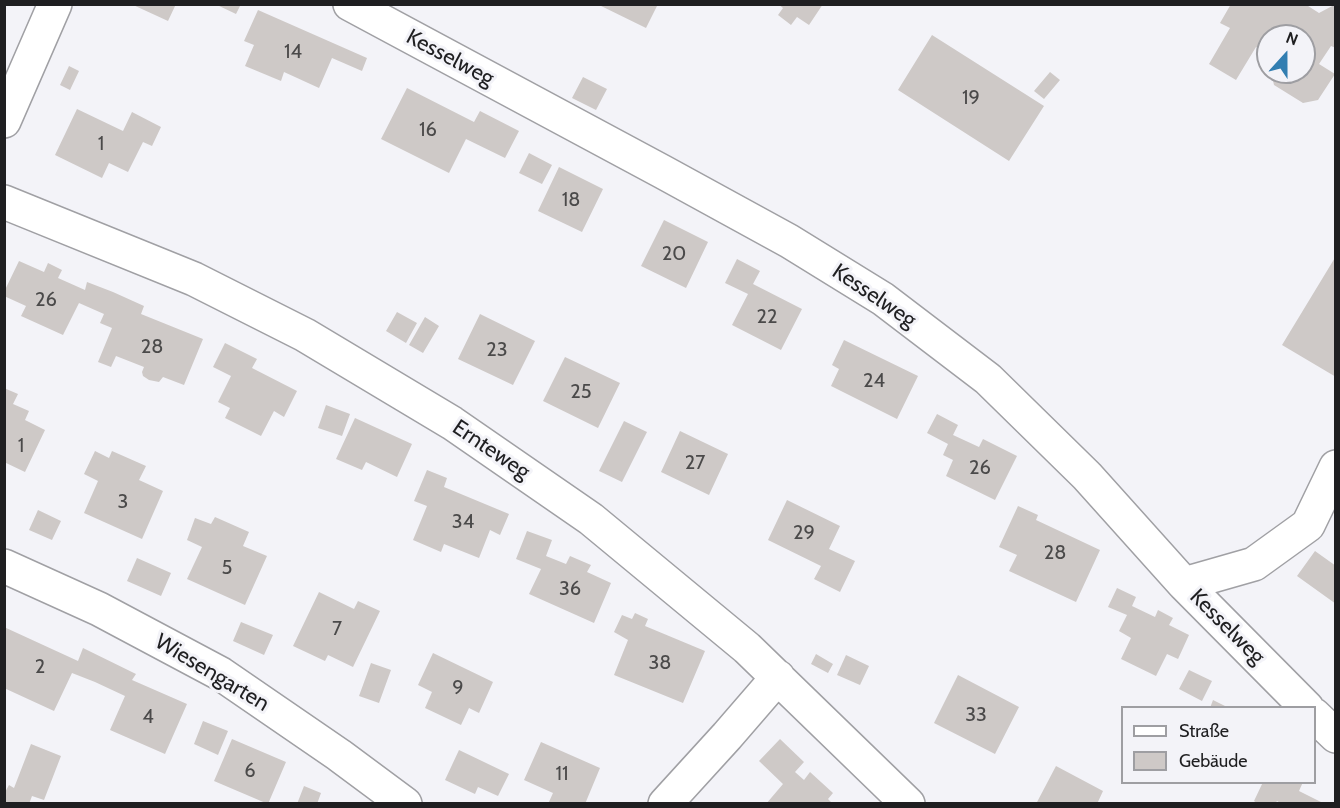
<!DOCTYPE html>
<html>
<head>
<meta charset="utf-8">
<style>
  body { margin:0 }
  #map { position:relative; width:1340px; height:808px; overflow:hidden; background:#f3f3f8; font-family:Cabin,sans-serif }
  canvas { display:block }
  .frame { position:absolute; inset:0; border:6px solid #1f1f21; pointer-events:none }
  .legend { position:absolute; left:1121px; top:706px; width:195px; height:78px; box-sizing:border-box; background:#f3f3f8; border:2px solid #9e9ea2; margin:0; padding:8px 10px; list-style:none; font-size:18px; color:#1f1f21 }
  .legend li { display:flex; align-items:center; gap:12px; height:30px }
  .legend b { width:30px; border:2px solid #9e9ea2 }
  .north { position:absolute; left:1256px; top:24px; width:60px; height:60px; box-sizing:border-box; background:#f3f3f8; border:2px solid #9e9ea2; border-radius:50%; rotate:21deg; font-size:16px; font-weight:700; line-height:24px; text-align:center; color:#1f1f21 }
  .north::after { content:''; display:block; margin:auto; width:21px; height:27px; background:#327eb1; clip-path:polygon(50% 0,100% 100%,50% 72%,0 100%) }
</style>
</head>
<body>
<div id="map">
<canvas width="1340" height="808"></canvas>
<div class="frame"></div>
<ul class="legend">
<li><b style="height:8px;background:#fff"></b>Straße</li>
<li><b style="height:16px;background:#cec9c7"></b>Gebäude</li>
</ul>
<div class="north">N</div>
</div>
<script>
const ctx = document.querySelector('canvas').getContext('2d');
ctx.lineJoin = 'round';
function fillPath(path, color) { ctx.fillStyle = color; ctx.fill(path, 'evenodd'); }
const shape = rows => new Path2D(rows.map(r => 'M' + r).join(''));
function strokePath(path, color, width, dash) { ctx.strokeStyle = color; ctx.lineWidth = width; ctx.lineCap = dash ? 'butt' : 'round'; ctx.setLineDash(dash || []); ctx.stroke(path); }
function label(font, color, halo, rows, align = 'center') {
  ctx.font = font + ' Cabin,sans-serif'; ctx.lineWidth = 6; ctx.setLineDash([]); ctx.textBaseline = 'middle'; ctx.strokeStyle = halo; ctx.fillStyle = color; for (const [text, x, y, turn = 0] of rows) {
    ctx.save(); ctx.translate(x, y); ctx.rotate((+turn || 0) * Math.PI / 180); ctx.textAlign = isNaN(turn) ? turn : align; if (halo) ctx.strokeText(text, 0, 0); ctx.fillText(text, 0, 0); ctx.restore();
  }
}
fillPath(shape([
  [131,4,176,4,168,21],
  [215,4,241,4,236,14],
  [597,4,658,4,646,28],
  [778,4,823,4,809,25,797,17,791,25,778,15,783,8],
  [1231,4,1305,4,1319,13,1336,4,1336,48,1331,46,1319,64,1335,74,1318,100,1303,103,1274,85,1271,72,1304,72,1304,36,1268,36,1268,54,1256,47,1236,80,1209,64,1230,28,1220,23],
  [258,10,367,58,362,71,332,58,319,88,284,72,281,81,245,66,254,45,244,41],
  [932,35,1044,106,1009,161,898,90],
  [69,66,79,71,70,90,60,85],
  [1050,72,1060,80,1044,99,1034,91],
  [583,77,607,89,596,110,572,98],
  [407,88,474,122,480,111,519,131,505,158,466,139,449,173,381,139],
  [77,109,123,131,132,112,161,127,152,146,143,142,128,172,109,163,102,178,55,155],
  [529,153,552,165,542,184,519,173],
  [559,167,603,189,582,232,538,211],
  [664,220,708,242,686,288,641,266],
  [1336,256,1336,377,1282,345],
  [737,259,760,271,753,284,802,309,781,350,732,325,748,294,725,283],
  [19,261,44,272,48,263,62,270,58,278,85,290,87,282,113,292,144,306,141,314,203,339,184,385,163,377,159,382,149,380,143,376,142,372,144,367,116,356,111,367,98,362,112,328,100,323,104,314,79,303,63,335,21,316,26,306,4,296,4,292],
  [397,312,417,323,406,343,386,331],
  [480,314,535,341,513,385,458,359],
  [425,317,439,326,423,353,409,345],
  [844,340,918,376,897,419,831,386,839,369,832,365],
  [225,343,257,359,252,368,297,391,284,417,274,411,261,436,225,418,230,408,218,402,231,376,213,367],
  [565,357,620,383,598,428,543,401],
  [4,388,18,394,13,404,29,411,25,420,45,430,25,472,4,462],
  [326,405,350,414,342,436,318,428],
  [937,414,958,425,953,435,979,447,983,439,1017,456,995,500,946,476,953,460,943,455,948,444,927,433],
  [355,418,412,444,397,477,366,462,362,470,336,459],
  [624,421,647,432,622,482,599,471],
  [680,431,728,454,709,495,661,472],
  [95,451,109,458,112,451,146,466,139,480,163,491,142,539,84,513,98,481,84,474],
  [427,470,447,478,444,487,509,514,500,535,490,530,479,558,444,544,441,552,413,540,427,506,414,501],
  [787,500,840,526,829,549,855,561,840,592,814,579,821,566,768,540],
  [1018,506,1038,515,1036,520,1100,550,1076,602,1009,571,1017,555,999,547],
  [38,510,61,521,52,540,29,530],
  [215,517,249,532,243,546,267,556,245,605,187,579,202,547,187,540,195,518,211,524],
  [527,531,552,540,546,556,566,564,570,556,591,565,587,572,611,583,594,623,529,594,541,569,516,559],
  [1315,551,1336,566,1336,604,1297,576],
  [137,558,171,573,161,596,127,581],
  [1117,588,1136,597,1132,606,1155,617,1158,610,1173,618,1169,625,1189,635,1178,659,1167,654,1156,676,1121,659,1131,638,1119,631,1127,615,1108,607],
  [319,592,354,609,358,601,380,611,353,667,328,655,325,661,293,646],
  [635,613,648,619,645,626,705,651,683,703,614,675,628,640,614,632,622,615,632,619],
  [241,622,273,635,264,655,233,641],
  [4,627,78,661,83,648,136,674,132,680,187,704,165,754,110,730,125,696,95,682,72,673,54,711,4,688],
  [433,653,493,682,479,713,469,708,461,725,425,708,432,692,418,685],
  [816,654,833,664,828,673,811,664],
  [846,655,869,666,860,685,837,675],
  [371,663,391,670,379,703,359,696],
  [1189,670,1212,681,1202,701,1179,689],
  [958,675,1019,707,995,754,934,723],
  [1213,700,1229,708,1210,708],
  [203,721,228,731,218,755,194,744],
  [232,739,286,762,268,804,214,781],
  [780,739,804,762,795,772,804,780,810,772,833,793,828,799,833,804,766,804,783,784,759,761],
  [541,742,600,768,585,804,548,804,553,793,524,780],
  [31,744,61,756,44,800,32,796,29,804,4,804,4,794,9,785,14,788],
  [459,750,509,774,498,796,478,787,475,794,445,780],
  [1056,766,1103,791,1097,804,1036,804],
  [1263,782,1303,782,1299,791,1325,804,1282,804,1277,801,1275,804,1258,804,1254,801],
  [304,786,321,793,317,804,297,804]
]), '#cec9c7');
const minor = shape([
  [350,4,663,172,789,241,883,299,988,379,1087,476,1184,584,1307,708],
  [4,121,55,4],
  [4,202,194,279,305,335,452,423,591,519,747,648,908,804],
  [4,566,99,609,221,674,339,755,405,804],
  [1184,584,1254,564,1308,525,1336,467],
  [1314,715,1336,736],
  [665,804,727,736,778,677]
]);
strokePath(minor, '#a0a0a4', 36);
strokePath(minor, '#fff', 33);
label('20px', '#4b4a4a', null, [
  ["14",293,52],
  ["19",971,98],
  ["16",428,130],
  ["1",101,144],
  ["18",571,200],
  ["20",674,254],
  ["26",46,300],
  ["22",767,317],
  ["28",152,347],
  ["23",497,350],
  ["24",874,381],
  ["25",581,392],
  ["1",21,446],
  ["27",695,463],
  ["26",980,468],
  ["3",123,502],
  ["34",463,522],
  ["29",804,533],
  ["28",1055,553],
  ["5",227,568],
  ["36",570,589],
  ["7",337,629],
  ["38",660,663],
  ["2",40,667],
  ["9",458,688],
  ["33",976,715],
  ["4",148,717],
  ["6",250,771],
  ["11",562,774]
]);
label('22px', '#1f1f21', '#f3f3f8', [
  ["Kesselweg",450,58,28],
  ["Kesselweg",874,296,34],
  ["Ernteweg",491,450,34],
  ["Kesselweg",1227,627,45],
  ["Wiesengarten",212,673,31]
]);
</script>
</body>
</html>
